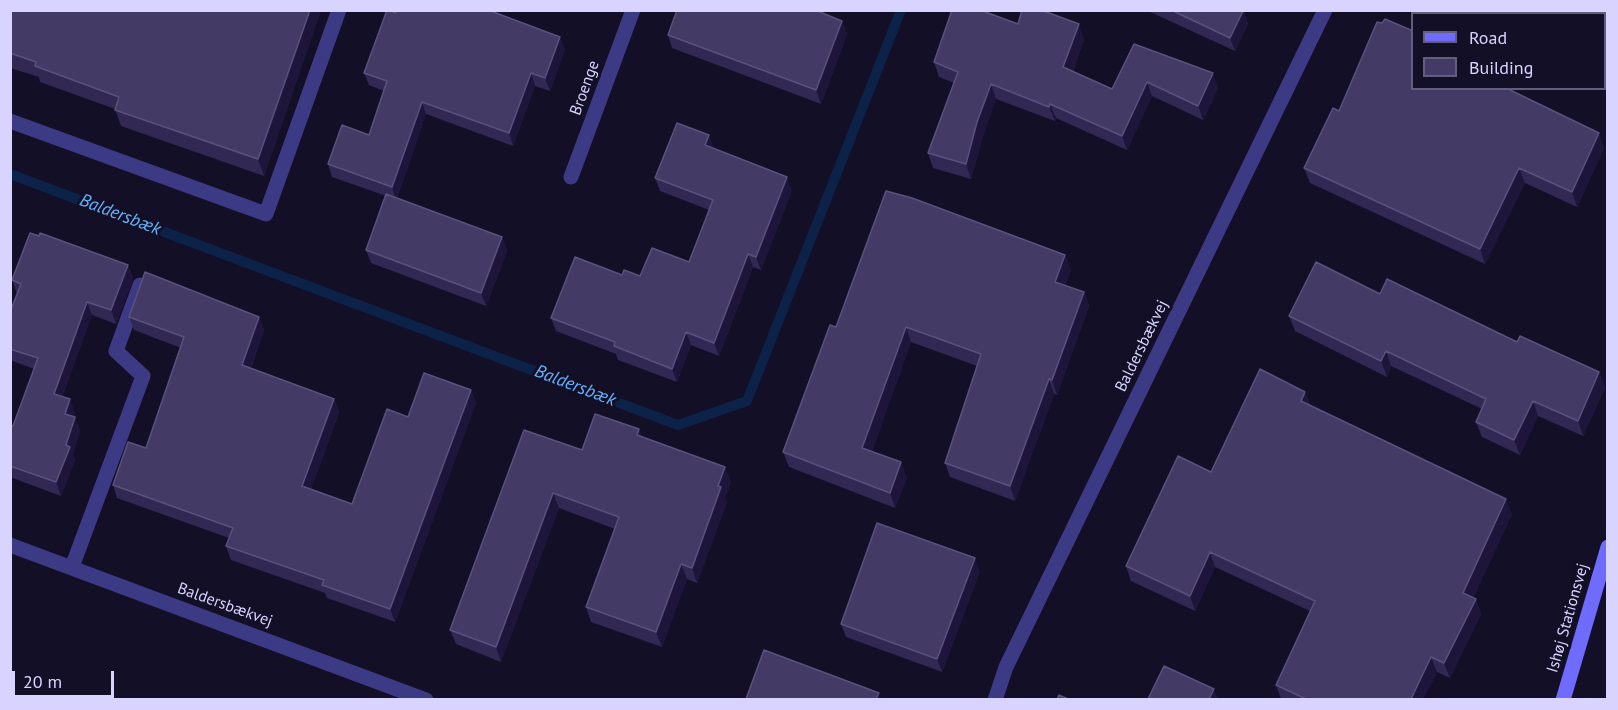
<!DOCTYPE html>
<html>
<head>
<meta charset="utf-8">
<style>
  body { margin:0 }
  #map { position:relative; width:1618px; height:710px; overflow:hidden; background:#130f26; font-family:"PT Sans",sans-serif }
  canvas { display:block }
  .frame { position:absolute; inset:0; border:12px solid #d9d4ff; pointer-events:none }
  .legend { position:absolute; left:1411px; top:12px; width:195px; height:78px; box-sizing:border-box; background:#130f26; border:2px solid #625e7d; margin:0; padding:8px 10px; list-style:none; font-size:18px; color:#d9d4ff }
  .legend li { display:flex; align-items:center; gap:12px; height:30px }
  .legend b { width:30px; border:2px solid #625e7d }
  .scale { position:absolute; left:12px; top:671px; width:102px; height:27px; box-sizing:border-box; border:3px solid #d9d4ff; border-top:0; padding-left:8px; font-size:18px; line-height:21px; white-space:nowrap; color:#d9d4ff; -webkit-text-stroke:4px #130f26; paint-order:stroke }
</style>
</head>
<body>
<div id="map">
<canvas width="1618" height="710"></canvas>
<div class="frame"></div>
<ul class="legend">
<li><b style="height:8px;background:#6f6bff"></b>Road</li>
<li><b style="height:16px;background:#433a66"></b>Building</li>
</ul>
<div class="scale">20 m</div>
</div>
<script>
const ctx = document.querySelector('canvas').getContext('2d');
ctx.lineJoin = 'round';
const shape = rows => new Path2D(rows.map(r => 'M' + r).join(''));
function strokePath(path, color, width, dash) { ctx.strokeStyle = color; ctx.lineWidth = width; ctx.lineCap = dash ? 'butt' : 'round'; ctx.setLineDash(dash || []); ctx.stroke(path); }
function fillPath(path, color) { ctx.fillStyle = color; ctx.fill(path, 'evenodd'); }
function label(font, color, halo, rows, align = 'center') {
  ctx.font = font + ' "PT Sans",sans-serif'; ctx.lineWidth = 6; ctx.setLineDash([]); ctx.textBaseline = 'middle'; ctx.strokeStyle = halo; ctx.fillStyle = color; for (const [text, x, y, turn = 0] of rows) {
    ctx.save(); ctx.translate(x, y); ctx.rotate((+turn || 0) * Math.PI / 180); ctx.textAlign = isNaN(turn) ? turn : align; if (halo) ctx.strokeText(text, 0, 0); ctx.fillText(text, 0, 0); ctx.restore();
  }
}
strokePath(shape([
  [10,174,678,425,747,401,901,10]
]), '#0c2248', 10);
strokePath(shape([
  [10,121,266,214,339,10],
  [72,567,143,376,116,351,140,285]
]), '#3d3a85', 15);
strokePath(shape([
  [571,177,633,10],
  [10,545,426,700],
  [995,700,1006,667,1325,10]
]), '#3d3a85', 15);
strokePath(shape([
  [1563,700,1608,547]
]), '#6f6bff', 15);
fillPath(shape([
  [10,10,321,10,264,176,121,126,115,109,40,82,39,77,10,68],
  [1146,10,1243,10,1248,24,1235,51],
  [1546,10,1608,10,1608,57,1605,56,1605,14,1552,14],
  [396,13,565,49,550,91,535,86,513,146,426,114,397,198,502,237,507,251,486,306,371,263,366,250,386,196,332,177,328,164,369,135,384,91,369,85,364,73],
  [842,21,847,34,821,104,672,48,668,35],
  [1018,24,1084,39,1073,71,1112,89,1134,44,1218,88,1203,120,1152,96,1127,150,1056,118,1055,121,996,99,983,136,971,179,933,168,928,153,954,83,939,77,934,62],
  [1413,88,1604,148,1577,207,1525,183,1485,264,1310,183,1304,168,1339,111],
  [709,135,713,148,792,190,761,270,753,267,719,356,691,345,677,382,618,360,616,354,556,331,551,318,622,275,640,276,689,262,709,210,660,191,655,178],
  [1065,255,1071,270,1065,285,1084,292,1089,306,1057,395,1054,394,1015,501,950,477,945,463,977,366,911,342,872,451,907,477,895,508,789,467,783,452,836,327],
  [128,265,133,279,116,324,92,315,62,397,75,413,73,417,75,417,80,431,73,454,75,460,61,496,10,477,10,425,13,426,34,369,10,360,10,312,17,294,12,280],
  [1380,294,1517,342,1599,372,1605,388,1583,436,1538,416,1520,455,1482,437,1476,422,1482,409,1391,366,1387,377,1295,331,1289,316],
  [129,317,259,317,264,330,251,368,334,399,339,412,311,489,352,504,408,417,471,390,476,403,395,622,327,598,325,593,231,560,226,546,229,538,117,498,113,485,146,448,181,348,134,330],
  [1305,392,1310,405,1512,514,1473,598,1476,599,1481,614,1450,678,1437,672,1423,699,1281,699,1276,685,1310,611,1215,567,1195,611,1131,581,1126,566,1211,472],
  [642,437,731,482,725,498,727,502,697,583,687,579,662,647,591,622,586,607,615,529,559,508,501,662,456,644,450,630,582,450],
  [980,571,942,672,846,637,841,624]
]), '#312854');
fillPath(shape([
  [310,10,321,10,264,176,258,159],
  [1243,11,1248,24,1235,51,1230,38],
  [842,21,847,34,821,104,816,90],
  [1079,24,1084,39,1069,81,1063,67],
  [560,37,565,49,550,91,545,78],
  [531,73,535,86,513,146,509,133],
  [1213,73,1218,88,1203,120,1198,106],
  [1147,82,1152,96,1127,150,1122,136],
  [991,84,996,99,983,136,971,179,966,164,977,122],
  [422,102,426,114,396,200,392,187],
  [1050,104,1056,118,1055,121,1049,107],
  [1599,133,1604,148,1577,207,1572,192],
  [709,135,714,149,705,145],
  [1519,168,1525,183,1485,264,1480,249],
  [787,177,792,190,761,270,756,257],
  [502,237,507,251,486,306,481,293],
  [748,254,753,267,719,356,714,343],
  [1065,255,1071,270,1060,296,1055,282],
  [128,265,133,279,116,324,111,310],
  [1084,292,1089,306,1057,395,1052,380],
  [87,302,92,315,58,407,54,394],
  [259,317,264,330,247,378,242,365],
  [906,327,911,342,868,463,862,448],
  [686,332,691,345,677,382,672,369],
  [1386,351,1391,366,1387,377,1381,361],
  [1599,372,1605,388,1583,436,1578,421],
  [1049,379,1054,394,1015,501,1010,486],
  [471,390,476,403,395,622,390,609],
  [1305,392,1310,407,1301,401],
  [70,399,75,413,70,427,65,414],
  [334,399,339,412,307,500,302,486],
  [1533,401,1538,416,1520,455,1514,440],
  [75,417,80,431,73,454,75,460,61,496,56,482,66,445],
  [639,429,645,444,637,435],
  [901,462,907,477,895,508,890,493],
  [725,467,731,482,725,498,727,502,697,583,692,568,718,486],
  [553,493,559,508,501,662,496,647],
  [1506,499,1512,514,1469,608,1463,593],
  [1210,552,1215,567,1195,611,1190,596],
  [975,558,980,571,942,672,937,659],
  [681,564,687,579,662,647,656,632],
  [1476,599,1481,614,1450,678,1444,663],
  [1431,657,1437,672,1423,699,1411,699],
  [1214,689,1218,699,1209,699],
  [879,693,881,699,876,699]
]), '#1d163a');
const building = shape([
  [10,10,310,10,258,159,115,110,119,97,35,66,36,62,10,53,10,10],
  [387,10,396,13,396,10,488,10,560,37,545,78,531,73,509,133,422,102,392,187,328,164,342,125,369,135,387,81,364,73,387,10],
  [677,10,815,10,842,21,816,90,668,35,677,10],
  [952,10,980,10,1018,24,1022,10,1041,10,1079,24,1063,67,1112,89,1134,44,1213,73,1198,106,1147,82,1122,136,1050,104,1049,107,991,84,977,122,966,164,928,153,958,72,934,62,952,10],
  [1171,10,1243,10,1243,11,1230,38,1171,10],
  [1568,10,1608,10,1608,47,1605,46,1605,14,1574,14,1568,10],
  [1385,19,1413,31,1413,88,1506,88,1599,133,1572,192,1519,168,1480,249,1304,168,1333,108,1339,111,1377,22,1382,23,1385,19],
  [677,123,709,135,705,145,787,177,756,257,748,254,714,343,686,332,672,369,614,346,615,342,551,318,575,257,622,275,624,270,640,276,652,248,689,262,713,200,655,178,677,123],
  [886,191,912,198,1065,255,1055,282,1084,292,1052,380,1049,379,1010,486,945,463,981,354,906,327,862,448,901,462,890,493,783,452,830,325,836,327,886,191],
  [386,194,502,237,481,293,366,250,386,194],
  [30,233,39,236,40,233,128,265,111,310,87,302,54,394,70,399,65,414,75,417,66,445,70,447,56,482,10,466,10,425,13,426,38,358,10,349,10,312,21,284,12,280,30,233],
  [1316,262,1380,294,1387,279,1517,342,1520,336,1599,372,1578,421,1533,401,1514,440,1476,422,1486,399,1386,351,1381,361,1289,316,1316,262],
  [145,272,259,317,242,365,334,399,302,486,352,504,387,409,408,417,424,373,471,390,390,609,322,585,324,580,226,546,233,528,113,485,128,442,146,448,184,337,129,317,145,272],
  [1260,369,1305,392,1301,401,1506,499,1463,593,1476,599,1444,663,1431,657,1411,699,1306,699,1276,685,1315,601,1210,552,1190,596,1126,566,1178,456,1211,472,1260,369],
  [595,414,639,429,637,435,725,467,718,486,721,487,692,568,681,564,656,632,586,607,619,517,553,493,496,647,450,630,524,430,582,450,595,414],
  [877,523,975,558,937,659,841,624,877,523],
  [764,650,879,693,876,699,746,699,764,650],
  [1164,666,1214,689,1209,699,1148,699,1164,666],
  [1059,695,1068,699,1057,699,1059,695]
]);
fillPath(building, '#433a66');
strokePath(building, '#5a527e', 1.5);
label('16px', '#d9d4ff', '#130f26', [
  ["Broenge",585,88,-70],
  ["Baldersbækvej",1142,346,-64],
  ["Baldersbækvej",225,605,20],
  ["Ishøj Stationsvej",1568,618,-74]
]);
label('italic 18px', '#62b6ff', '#130f26', [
  ["Baldersbæk",120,215,21],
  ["Baldersbæk",575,386,21]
]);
</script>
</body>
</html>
